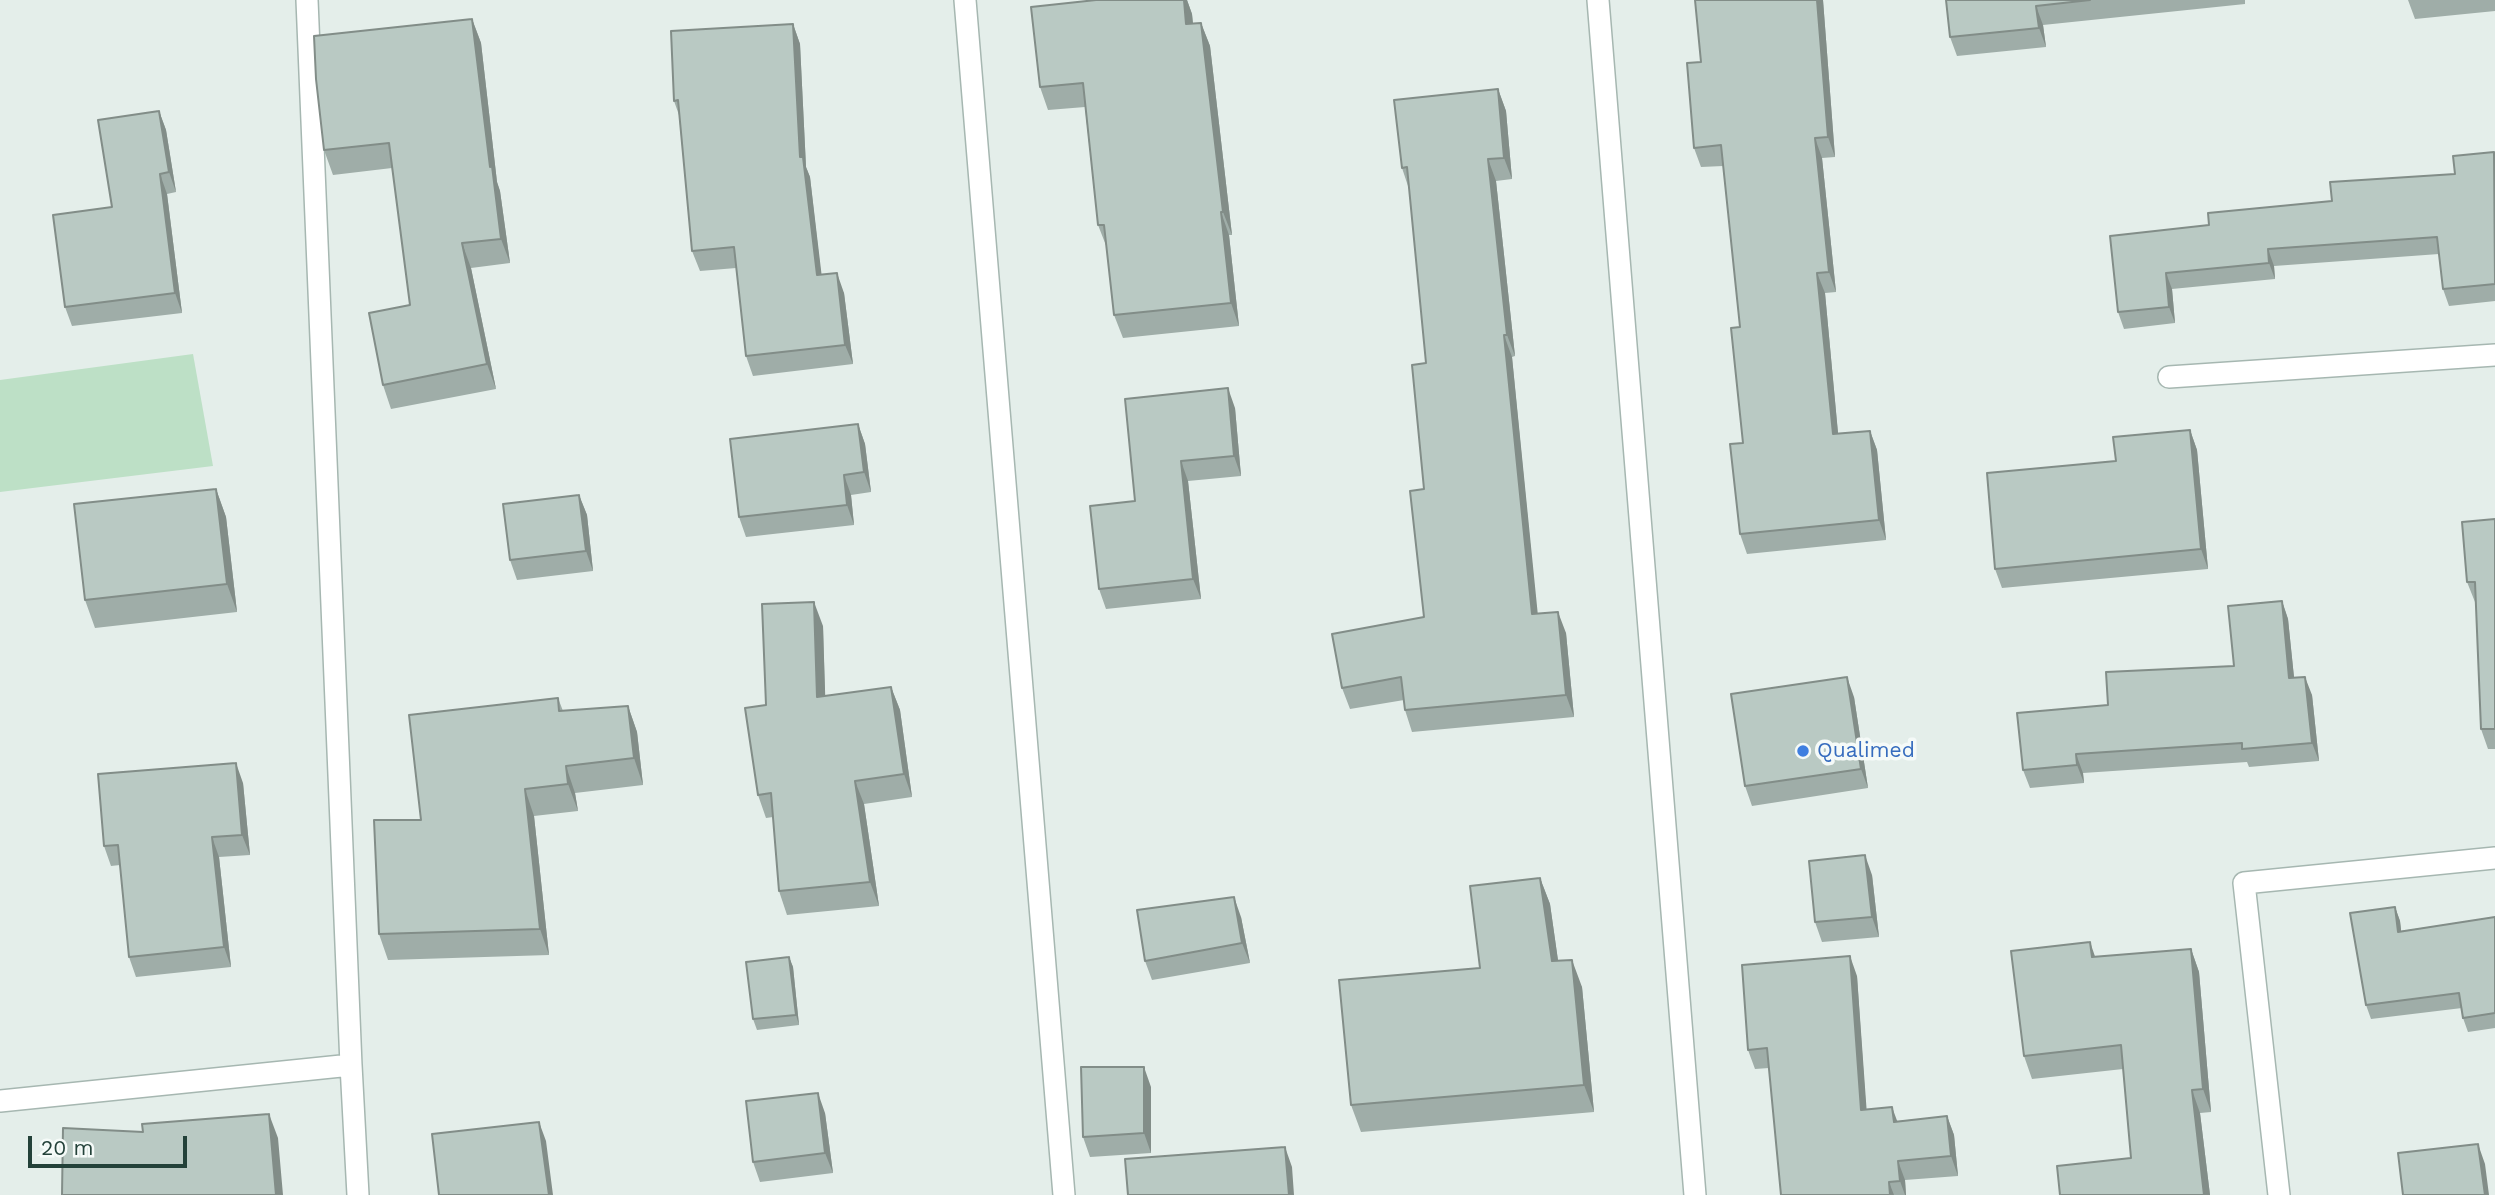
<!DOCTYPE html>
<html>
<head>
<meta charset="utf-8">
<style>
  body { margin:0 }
  #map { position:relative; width:2495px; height:1195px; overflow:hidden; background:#e4eeea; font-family:"Work Sans",sans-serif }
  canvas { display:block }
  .scale { position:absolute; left:28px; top:1136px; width:159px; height:32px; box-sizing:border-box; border:4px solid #234139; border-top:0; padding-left:9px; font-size:21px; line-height:24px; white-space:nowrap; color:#234139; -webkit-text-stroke:5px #f5faf8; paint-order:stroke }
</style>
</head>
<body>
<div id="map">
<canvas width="2495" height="1195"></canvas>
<div class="scale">20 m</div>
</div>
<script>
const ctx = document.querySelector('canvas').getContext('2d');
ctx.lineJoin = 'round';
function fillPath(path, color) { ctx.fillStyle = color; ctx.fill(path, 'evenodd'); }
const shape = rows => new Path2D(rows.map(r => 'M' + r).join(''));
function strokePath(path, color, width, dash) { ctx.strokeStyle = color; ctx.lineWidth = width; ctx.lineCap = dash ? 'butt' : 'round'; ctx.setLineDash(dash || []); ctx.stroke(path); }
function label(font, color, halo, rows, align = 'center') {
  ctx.font = font + ' "Work Sans",sans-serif'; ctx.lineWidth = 7; ctx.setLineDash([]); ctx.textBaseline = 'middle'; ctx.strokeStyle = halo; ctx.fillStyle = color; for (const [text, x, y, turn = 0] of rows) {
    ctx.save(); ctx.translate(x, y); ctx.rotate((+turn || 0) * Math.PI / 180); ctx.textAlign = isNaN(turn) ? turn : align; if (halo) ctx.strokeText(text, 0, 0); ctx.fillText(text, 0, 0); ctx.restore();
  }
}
fillPath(shape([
  [193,354,213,466,0,492,0,380]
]), '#bde0c6');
const lane = shape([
  [2169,377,2495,355]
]);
const street = shape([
  [307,0,351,1065,358,1195],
  [965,0,1064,1195],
  [1598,0,1695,1195],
  [0,1101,351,1065],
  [2279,1195,2244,883,2495,858]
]);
strokePath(lane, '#a6b7b1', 24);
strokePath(street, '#a6b7b1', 24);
strokePath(lane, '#fff', 21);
strokePath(street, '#fff', 21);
fillPath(shape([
  [1096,0,1187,0,1192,14,1193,23,1201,23,1210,46,1232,235,1229,235,1239,326,1123,338,1114,315,1107,248,1098,225,1085,107,1048,110,1040,87],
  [1695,0,1823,0,1835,157,1822,158,1836,292,1825,293,1838,434,1870,431,1877,450,1886,540,1747,554,1740,534,1743,443,1740,327,1723,166,1701,167,1694,148,1701,62],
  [1946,0,2245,0,2245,4,2043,25,2046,47,1957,56,1950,37],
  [2408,0,2495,0,2495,11,2415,19],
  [472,19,481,43,497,182,500,191,510,263,471,268,496,389,391,409,383,385,410,305,392,168,333,175,324,150],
  [793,24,800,44,806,167,810,177,821,275,844,293,853,364,753,376,746,356,736,268,700,271,692,251,679,115,674,101],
  [1498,89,1506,111,1512,179,1496,181,1515,356,1512,357,1537,614,1566,633,1574,717,1412,732,1405,710,1404,700,1350,709,1342,688,1424,617,1426,363,1409,189,1402,168],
  [159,111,166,130,176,192,167,194,182,313,72,326,65,307,112,207],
  [2495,154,2495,301,2449,306,2443,289,2439,254,2274,266,2275,279,2172,289,2175,323,2124,329,2118,312,2209,225,2332,201,2455,174],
  [1235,408,1241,476,1188,481,1201,599,1106,609,1099,589,1135,501],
  [858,424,865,444,871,492,851,495,854,525,746,537,739,517],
  [2190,430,2197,450,2208,569,2002,588,1995,569,2116,461],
  [216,489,226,517,237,612,95,628,85,600],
  [579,495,587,515,593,571,517,580,510,560],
  [2495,519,2495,749,2488,749,2481,729,2476,602,2475,602,2467,582],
  [2282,601,2288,619,2294,678,2312,695,2319,761,2249,767,2247,762,2083,773,2084,783,2030,788,2023,770,2108,705,2234,666],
  [823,626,825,696,891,687,900,710,912,797,864,804,879,906,787,915,779,891,773,817,766,818,758,795,766,705],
  [1854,697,1868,788,1752,806,1745,786],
  [558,698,563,711,628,706,637,732,643,785,575,793,578,811,534,816,549,955,388,960,379,934,421,820],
  [243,783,250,855,219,857,231,967,136,977,129,957,120,865,111,866,104,846],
  [1872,875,1879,937,1822,942,1815,922],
  [1540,878,1550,904,1558,961,1582,987,1594,1112,1361,1132,1351,1105,1480,968],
  [2395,907,2400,921,2401,931,2495,917,2495,1028,2468,1032,2463,1018,2462,1008,2371,1019,2366,1005],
  [1241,917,1250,963,1152,980,1145,961],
  [2191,949,2199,972,2211,1112,2200,1113,2210,1195,2060,1195,2131,1158,2123,1069,2032,1079,2024,1056,2095,957],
  [789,957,793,967,799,1025,757,1030,753,1019],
  [1857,976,1866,1109,1898,1121,1947,1116,1954,1135,1958,1176,1905,1180,1906,1195,1781,1195,1769,1068,1755,1069,1748,1050],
  [1151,1087,1151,1153,1090,1157,1083,1137],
  [825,1113,833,1173,760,1182,753,1162]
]), '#9fada8');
fillPath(shape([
  [1184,0,1187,0,1192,14,1195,47,1186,24],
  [1817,0,1823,0,1835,157,1828,137],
  [2036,6,2043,25,2046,47,2039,28],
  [472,19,481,43,497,182,500,191,510,263,501,239,490,167],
  [1201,23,1210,46,1232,235,1223,212],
  [793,24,800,44,806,167,810,177,824,295,817,275,800,157],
  [1498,89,1506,111,1512,179,1504,158],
  [159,111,166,130,176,192,169,172],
  [1815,138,1822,158,1836,292,1829,272],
  [1488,159,1496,181,1515,356,1507,335],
  [160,174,167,194,182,313,175,293],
  [1221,212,1229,235,1239,326,1231,303],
  [462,243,471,268,496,389,487,364],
  [2268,249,2274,266,2275,279,2269,263],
  [837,273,844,293,853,364,845,345],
  [1817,273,1825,293,1840,454,1833,434],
  [2166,273,2172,289,2175,323,2169,307],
  [1504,335,1512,357,1540,636,1532,614],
  [1228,388,1235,408,1241,476,1234,456],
  [858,424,865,444,871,492,864,472],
  [2190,430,2197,450,2208,569,2201,549],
  [1870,431,1877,450,1886,540,1879,520],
  [1181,461,1188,481,1201,599,1193,579],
  [844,475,851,495,854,525,847,505],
  [216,489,226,517,237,612,227,584],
  [579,495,587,515,593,571,586,551],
  [2282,601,2288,619,2296,696,2289,678],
  [814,602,823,626,826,721,817,697],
  [1558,612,1566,633,1574,717,1566,695],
  [1847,677,1854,697,1868,788,1861,769],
  [2305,677,2312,695,2319,761,2312,743],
  [891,687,900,710,912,797,904,774],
  [628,706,637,732,643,785,634,758],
  [2076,754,2083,773,2084,783,2077,765],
  [236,763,243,783,250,855,242,835],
  [566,766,575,793,578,811,568,784],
  [855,781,864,804,879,906,870,882],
  [525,789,534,816,549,955,540,929],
  [212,837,219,857,231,967,224,947],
  [1865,855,1872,875,1879,937,1872,917],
  [1540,878,1550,904,1562,988,1552,961],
  [1234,897,1241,917,1250,963,1242,943],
  [2395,907,2400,921,2403,946,2398,932],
  [2090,942,2098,965,2092,957],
  [2191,949,2199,972,2211,1112,2203,1089],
  [1850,956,1857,976,1868,1129,1861,1110],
  [789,957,793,967,799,1025,796,1015],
  [1572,960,1582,987,1594,1112,1584,1085],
  [1144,1067,1151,1087,1151,1153,1144,1133],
  [2192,1090,2200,1113,2210,1195,2204,1195],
  [818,1093,825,1113,833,1173,825,1153],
  [1892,1107,1899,1126,1894,1122],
  [269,1114,278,1138,283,1195,276,1195],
  [1947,1116,1954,1135,1958,1176,1951,1156],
  [539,1122,546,1141,553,1195,549,1195],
  [2478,1144,2485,1164,2489,1195,2485,1195],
  [1285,1147,1292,1167,1294,1195,1289,1195],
  [1898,1161,1905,1180,1906,1195,1905,1195,1900,1181],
  [1889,1182,1894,1195,1890,1195]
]), '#828d88');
const building = shape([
  [1096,0,1184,0,1186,24,1201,23,1223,212,1221,212,1231,303,1114,315,1104,225,1098,225,1083,83,1040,87,1031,7,1096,0],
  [1695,0,1817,0,1828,137,1815,138,1829,272,1817,273,1833,434,1870,431,1879,520,1740,534,1730,444,1743,443,1731,328,1740,327,1721,145,1694,148,1687,63,1701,62,1695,0],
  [1946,0,2090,0,2036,6,2039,28,1950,37,1946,0],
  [472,19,490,167,492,166,501,239,462,243,487,364,383,385,369,313,410,305,389,143,324,150,316,79,314,36,472,19],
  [793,24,800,157,803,157,817,275,837,273,845,345,746,356,734,247,692,251,678,100,674,101,671,31,793,24],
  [1498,89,1504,158,1488,159,1507,335,1504,335,1532,614,1558,612,1566,695,1405,710,1401,677,1342,688,1332,634,1424,617,1410,491,1424,489,1412,365,1426,363,1407,167,1402,168,1394,100,1498,89],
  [159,111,169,172,160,174,175,293,65,307,53,215,112,207,98,120,159,111],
  [2494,152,2495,284,2443,289,2437,237,2268,249,2269,263,2166,273,2169,307,2118,312,2110,236,2209,225,2208,213,2332,201,2330,182,2455,174,2453,156,2494,152],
  [1228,388,1234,456,1181,461,1193,579,1099,589,1090,506,1135,501,1125,399,1228,388],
  [858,424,864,472,844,475,847,505,739,517,730,439,858,424],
  [2190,430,2201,549,1995,569,1987,473,2116,461,2113,437,2190,430],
  [216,489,227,584,85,600,74,504,216,489],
  [579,495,586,551,510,560,503,504,579,495],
  [2495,519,2495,729,2481,729,2475,582,2467,582,2462,522,2495,519],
  [2282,601,2289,678,2305,677,2312,743,2242,749,2242,743,2076,754,2077,765,2023,770,2017,713,2108,705,2106,672,2234,666,2228,606,2282,601],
  [814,602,817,697,891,687,904,774,855,781,870,882,779,891,771,793,758,795,745,708,766,705,762,604,814,602],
  [1847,677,1861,769,1745,786,1731,694,1847,677],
  [558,698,559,711,628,706,634,758,566,766,568,784,525,789,540,929,379,934,374,820,421,820,409,715,558,698],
  [236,763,242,835,212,837,224,947,129,957,118,845,104,846,98,774,236,763],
  [1865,855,1872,917,1815,922,1809,861,1865,855],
  [1540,878,1552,961,1572,960,1584,1085,1351,1105,1339,980,1480,968,1470,886,1540,878],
  [1234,897,1242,943,1145,961,1137,910,1234,897],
  [2395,907,2398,932,2495,917,2495,1013,2463,1018,2459,993,2366,1005,2350,913,2395,907],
  [2090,942,2092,957,2191,949,2203,1089,2192,1090,2204,1195,2060,1195,2057,1166,2131,1158,2121,1045,2024,1056,2011,951,2090,942],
  [1850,956,1861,1110,1892,1107,1894,1122,1947,1116,1951,1156,1898,1161,1900,1181,1889,1182,1890,1195,1781,1195,1767,1048,1748,1050,1742,965,1850,956],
  [789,957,796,1015,753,1019,746,962,789,957],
  [1081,1067,1144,1067,1144,1133,1083,1137,1081,1067],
  [818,1093,825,1153,753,1162,746,1101,818,1093],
  [269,1114,276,1195,62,1195,63,1128,143,1132,142,1124,269,1114],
  [539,1122,549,1195,439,1195,432,1134,539,1122],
  [2478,1144,2485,1195,2403,1195,2398,1153,2478,1144],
  [1285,1147,1289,1195,1128,1195,1125,1159,1285,1147]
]);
fillPath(building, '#b9c9c3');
strokePath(building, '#828d88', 2);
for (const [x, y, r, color] of [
  [1803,751,7,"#3f7fe0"]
]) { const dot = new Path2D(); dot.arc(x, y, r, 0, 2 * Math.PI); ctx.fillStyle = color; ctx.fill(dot); strokePath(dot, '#f5faf8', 2.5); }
label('21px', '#366cbe', '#f5faf8', [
  ["Qualimed",1817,751]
], 'left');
</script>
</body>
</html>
